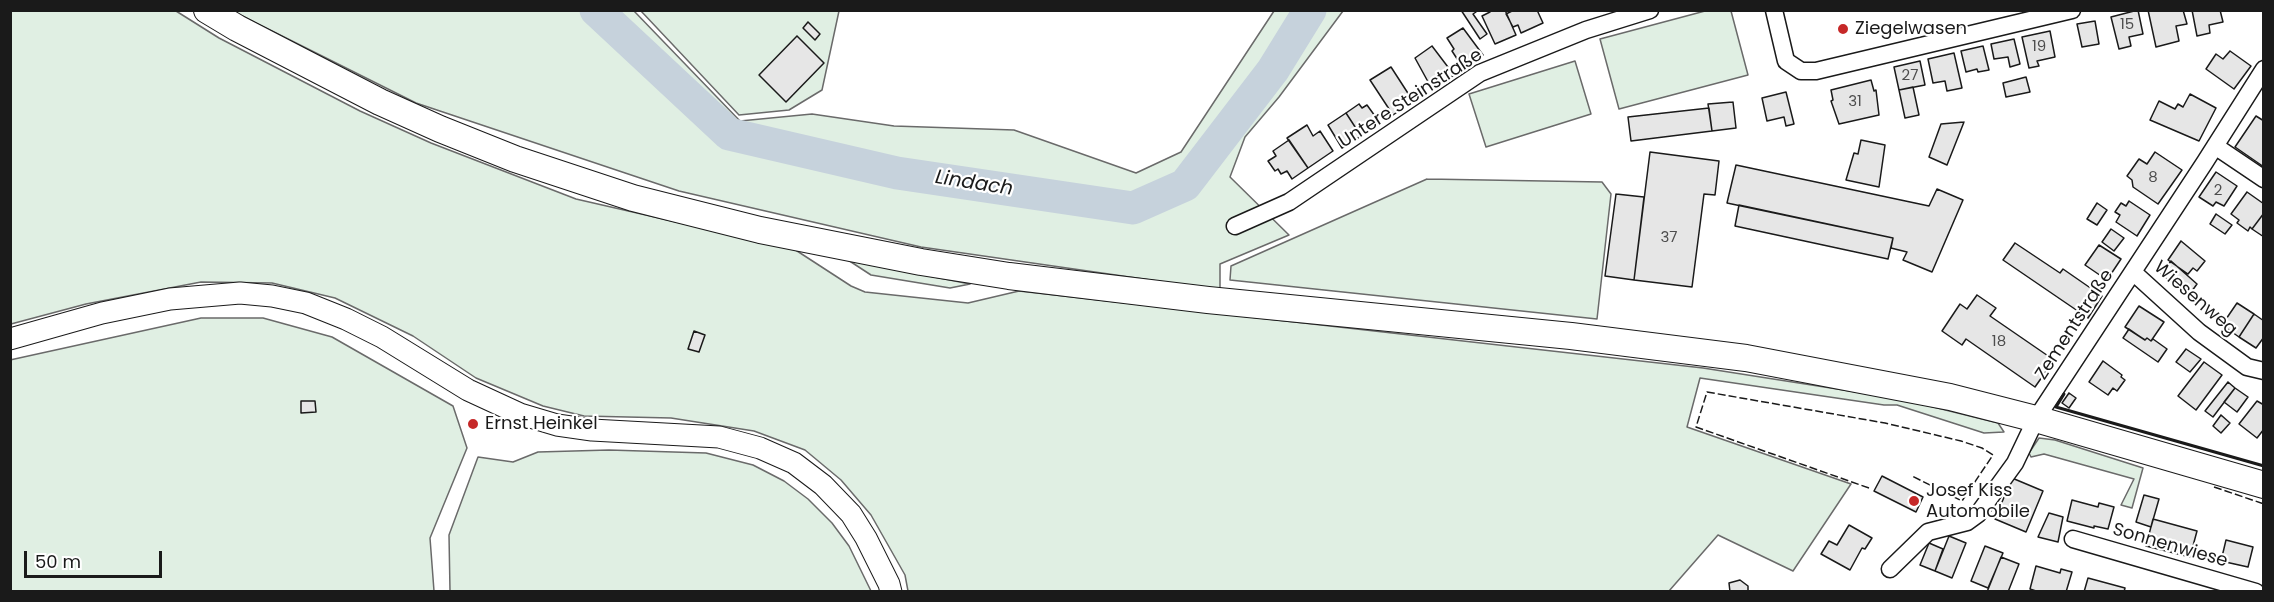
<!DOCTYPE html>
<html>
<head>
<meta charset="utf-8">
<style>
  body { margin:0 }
  #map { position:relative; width:2274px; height:602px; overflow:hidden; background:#fff; font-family:Poppins,sans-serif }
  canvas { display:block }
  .frame { position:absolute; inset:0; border:12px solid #1a1a1a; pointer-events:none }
  .scale { position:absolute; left:24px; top:551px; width:138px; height:27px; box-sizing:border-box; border:3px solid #1a1a1a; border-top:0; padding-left:8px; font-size:18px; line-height:21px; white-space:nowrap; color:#1a1a1a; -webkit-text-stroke:4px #fff; paint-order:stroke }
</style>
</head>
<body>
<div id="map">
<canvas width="2274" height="602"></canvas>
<div class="frame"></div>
<div class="scale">50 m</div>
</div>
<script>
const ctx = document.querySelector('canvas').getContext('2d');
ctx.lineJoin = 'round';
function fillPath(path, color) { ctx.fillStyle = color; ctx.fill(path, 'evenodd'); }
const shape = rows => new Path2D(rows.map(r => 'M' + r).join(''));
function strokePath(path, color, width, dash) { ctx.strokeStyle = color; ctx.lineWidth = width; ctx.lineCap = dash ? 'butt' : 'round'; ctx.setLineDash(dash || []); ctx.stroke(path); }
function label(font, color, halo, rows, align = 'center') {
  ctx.font = font + ' Poppins,sans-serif'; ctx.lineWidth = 4.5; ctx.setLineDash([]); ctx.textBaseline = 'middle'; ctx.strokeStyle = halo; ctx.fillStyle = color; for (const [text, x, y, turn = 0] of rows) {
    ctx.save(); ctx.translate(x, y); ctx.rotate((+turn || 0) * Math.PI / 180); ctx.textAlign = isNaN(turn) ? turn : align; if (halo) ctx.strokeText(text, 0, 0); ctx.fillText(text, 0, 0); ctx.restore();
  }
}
const green = shape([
  [11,11,176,11,219,38,360,111,431,143,576,199,794,249,851,286,865,292,968,303,1019,291,1703,368,1901,399,1998,423,2004,432,1984,433,1897,405,1884,405,1700,378,1687,427,1851,484,1793,571,1718,535,1669,591,908,591,905,575,871,515,841,480,805,450,754,431,671,418,584,416,543,406,476,378,413,336,335,298,272,283,201,282,86,304,11,324,11,11],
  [232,11,634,11,740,121,812,114,894,126,1014,130,1136,173,1181,152,1274,11,1343,11,1279,97,1245,137,1230,177,1289,235,1220,264,1220,290,921,247,679,191,416,103,232,11],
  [641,11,839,11,822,90,789,110,739,115,641,11],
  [1705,11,1731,11,1748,75,1619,109,1600,39,1705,11],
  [1575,61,1591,114,1486,147,1469,94,1575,61],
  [1427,179,1602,182,1611,194,1597,319,1230,280,1231,266,1427,179],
  [848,260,970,284,950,288,871,275,848,260],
  [201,318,263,318,332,337,453,406,467,448,430,538,434,591,11,591,10,360,201,318],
  [2039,438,2055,440,2143,468,2132,508,2121,505,2134,479,2044,454,2031,457,2029,453,2039,438],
  [609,450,706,453,753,465,784,481,808,499,832,523,849,546,871,591,450,591,449,535,478,457,513,462,538,452,609,450]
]);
fillPath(green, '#e0efe3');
strokePath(green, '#6a6a6a', 1.5);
strokePath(shape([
  [596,10,729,134,897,173,1133,208,1185,185,1273,70,1310,10]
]), '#c6d2dc', 33);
const building = shape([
  [1461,10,1475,10,1476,12,1473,14,1487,34,1480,39,1461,10],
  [1489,10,1505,10,1516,35,1495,44,1482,16,1490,12,1489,10],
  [1514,10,1537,10,1543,23,1521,33,1518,25,1513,27,1506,14,1514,10],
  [2138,10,2143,34,2129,37,2131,46,2119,49,2111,17,2138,10],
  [2148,10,2183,10,2187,24,2176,26,2179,41,2156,47,2148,10],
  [2192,10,2220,10,2223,22,2209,25,2210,33,2197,36,2192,10],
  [2095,21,2099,44,2082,47,2077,24,2095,21],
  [808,22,820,34,815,40,803,28,808,22],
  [1463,28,1483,55,1463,68,1452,51,1454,49,1447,38,1463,28],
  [2050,31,2055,57,2037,61,2039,66,2029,68,2022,37,2050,31],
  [797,36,824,63,786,102,759,75,797,36],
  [2014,39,2020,64,2010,67,2008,57,1994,59,1991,44,2014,39],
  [1432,46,1454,75,1432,89,1415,58,1432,46],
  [1983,46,1989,70,1978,72,1977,69,1966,72,1961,51,1983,46],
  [2230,51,2251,66,2234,89,2206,69,2216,54,2223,59,2230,51],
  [1954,53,1962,88,1947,91,1945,81,1933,83,1928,59,1954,53],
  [1920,61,1925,85,1899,90,1894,67,1920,61],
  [1391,67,1413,101,1393,115,1370,80,1391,67],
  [2026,77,2030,92,2006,97,2003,83,2026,77],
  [1871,80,1874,91,1876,90,1879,115,1839,124,1831,101,1833,100,1831,90,1871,80],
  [1913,87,1919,115,1905,118,1899,90,1913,87],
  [1786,92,1794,124,1786,126,1784,117,1767,121,1762,98,1786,92],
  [2190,94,2216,108,2199,141,2150,120,2159,101,2175,109,2178,104,2183,107,2190,94],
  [1733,102,1736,128,1712,131,1708,104,1733,102],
  [1359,104,1362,108,1367,105,1380,123,1361,136,1346,113,1359,104],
  [1709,108,1712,131,1631,141,1628,117,1709,108],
  [1346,113,1361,136,1342,148,1328,125,1346,113],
  [2256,116,2264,121,2264,167,2235,147,2256,116],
  [1964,122,1947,165,1929,157,1941,124,1964,122],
  [1307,125,1313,136,1320,131,1333,151,1308,168,1287,138,1307,125],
  [1289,140,1308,168,1292,179,1287,171,1281,174,1278,169,1275,171,1268,161,1276,156,1273,151,1289,140],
  [1861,140,1885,145,1879,187,1846,180,1854,153,1858,154,1861,140],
  [1650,152,1719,161,1715,195,1704,194,1692,287,1634,280,1650,152],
  [2155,152,2182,170,2158,204,2133,187,2132,180,2127,176,2139,159,2147,164,2155,152],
  [1736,165,1929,206,1937,189,1963,200,1932,272,1903,260,1907,252,1891,248,1893,238,1727,203,1736,165],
  [2216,172,2237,186,2224,206,2216,202,2213,206,2199,197,2216,172],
  [2247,192,2264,204,2264,213,2252,229,2250,227,2248,231,2237,223,2239,220,2231,214,2247,192],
  [1616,194,1644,197,1634,280,1605,276,1616,194],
  [2129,201,2150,215,2137,236,2116,222,2120,215,2115,212,2121,203,2126,206,2129,201],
  [2097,203,2107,210,2097,225,2087,219,2097,203],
  [1739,205,1893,238,1888,259,1735,226,1739,205],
  [2264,213,2264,237,2252,229,2264,213],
  [2216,214,2232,225,2225,234,2210,224,2216,214],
  [2111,229,2124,238,2114,251,2102,242,2111,229],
  [2181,241,2205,261,2197,271,2193,268,2188,274,2168,260,2181,241],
  [2015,243,2060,273,2063,269,2102,296,2088,318,2003,260,2015,243],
  [2099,245,2121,259,2107,280,2085,265,2099,245],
  [2171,261,2197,284,2189,295,2161,274,2171,261],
  [1977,295,1996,308,1990,316,2054,360,2035,387,1966,339,1962,345,1942,331,1960,304,1967,309,1977,295],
  [2237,303,2254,314,2239,337,2222,325,2237,303],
  [2139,306,2164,322,2151,341,2147,338,2145,340,2125,327,2139,306],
  [2254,314,2264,321,2264,337,2256,348,2239,337,2254,314],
  [2129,329,2145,340,2147,338,2151,341,2153,339,2167,349,2158,362,2123,338,2129,329],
  [694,331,705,335,699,352,688,349,694,331],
  [2186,349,2201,359,2190,372,2176,362,2186,349],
  [2103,361,2122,375,2121,377,2125,380,2117,391,2113,388,2108,395,2089,382,2103,361],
  [2204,362,2222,375,2196,410,2178,396,2204,362],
  [2228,382,2235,388,2213,417,2205,411,2228,382],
  [2235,388,2248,397,2237,412,2224,402,2235,388],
  [2069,393,2076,398,2069,408,2062,403,2069,393],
  [301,401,315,401,316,412,301,413,301,401],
  [2257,401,2264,405,2264,429,2257,438,2239,424,2257,401],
  [2221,415,2230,423,2221,433,2213,426,2221,415],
  [1882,476,1923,497,1916,512,1874,491,1882,476],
  [2012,478,2043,491,2026,532,1995,519,2012,478],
  [2144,495,2159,499,2151,527,2136,522,2144,495],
  [2072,500,2098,507,2099,503,2114,507,2108,529,2094,526,2094,528,2067,521,2072,500],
  [2049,513,2063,517,2058,542,2038,537,2049,513],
  [2153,519,2197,531,2190,557,2146,546,2153,519],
  [1849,525,1872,538,1865,549,1862,548,1850,570,1821,554,1829,541,1837,545,1849,525],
  [1949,536,1966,543,1952,578,1935,571,1949,536],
  [2226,540,2253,547,2248,567,2221,561,2226,540],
  [1929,543,1943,549,1935,571,1920,565,1929,543],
  [1985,546,2003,553,1988,588,1971,581,1985,546],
  [2001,557,2019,564,2008,592,1987,592,2001,557],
  [2036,566,2060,573,2061,569,2072,572,2066,592,2039,592,2030,589,2036,566],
  [2088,578,2125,588,2124,592,2084,592,2088,578],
  [1740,580,1748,586,1748,592,1730,592,1729,583,1740,580]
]);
fillPath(building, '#e6e6e6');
strokePath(building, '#1a1a1a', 1.5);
const minor = shape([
  [1774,10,1786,61,1801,71,1816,71,2072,10],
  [2215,146,2264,179],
  [1235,226,1289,202,1480,73,1586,30,1650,10],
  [2133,272,2199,332,2247,367,2264,371],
  [2073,539,2256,592],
  [1890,569,1928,532,1967,522,1978,514,2015,463,2036,419,2205,162,2264,69]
]);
const tertiary = shape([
  [10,339,102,313,170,299,240,293,272,296,306,303,346,319,382,337,468,390,520,414,557,425,592,430,719,437,760,448,794,463,823,485,851,514,866,538,889,584,891,592]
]);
const primary = shape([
  [207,10,237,28,380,102,440,129,515,159,633,198,760,230,921,262,1009,276,1208,300,1571,336,1746,358,1950,397,2036,419,2264,485]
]);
strokePath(minor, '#1a1a1a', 19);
strokePath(tertiary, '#1a1a1a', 23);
strokePath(primary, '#1a1a1a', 28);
strokePath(minor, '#fff', 16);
strokePath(tertiary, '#fff', 21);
strokePath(primary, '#fff', 26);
strokePath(shape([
  [2214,487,2264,504],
  [1869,488,1696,427,1707,392,1885,423,1961,441,1982,448,1993,455,1962,501,1912,476]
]), '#1a1a1a', 1.5, [8, 3]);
strokePath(shape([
  [2064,394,2056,407,2264,466]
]), '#1a1a1a', 3);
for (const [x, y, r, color] of [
  [1843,29,6,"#c62828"],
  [473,424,6,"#c62828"],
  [1914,501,6,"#c62828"]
]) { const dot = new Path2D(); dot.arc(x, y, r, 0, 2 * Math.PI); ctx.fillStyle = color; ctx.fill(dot); strokePath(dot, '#fff', 2); }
label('15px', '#4d4d4d', null, [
  ["15",2127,25],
  ["19",2039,47],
  ["27",1910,76],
  ["31",1855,102],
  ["8",2153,178],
  ["2",2218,191],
  ["37",1669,238],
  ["18",1999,342]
]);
label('18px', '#1a1a1a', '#fff', [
  ["Ziegelwasen",1855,29],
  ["Ernst Heinkel",485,424],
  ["Josef Kiss",1926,491],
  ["Automobile",1926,512]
], 'left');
label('18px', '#1a1a1a', '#fff', [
  ["Untere Steinstraße",1411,99,-33],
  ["Wiesenweg",2195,299,41],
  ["Zementstraße",2075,325,-57],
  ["Sonnenwiese",2170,546,16]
]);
label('italic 20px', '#1a1a1a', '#fff', [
  ["Lindach",974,184,9]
]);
</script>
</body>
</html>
